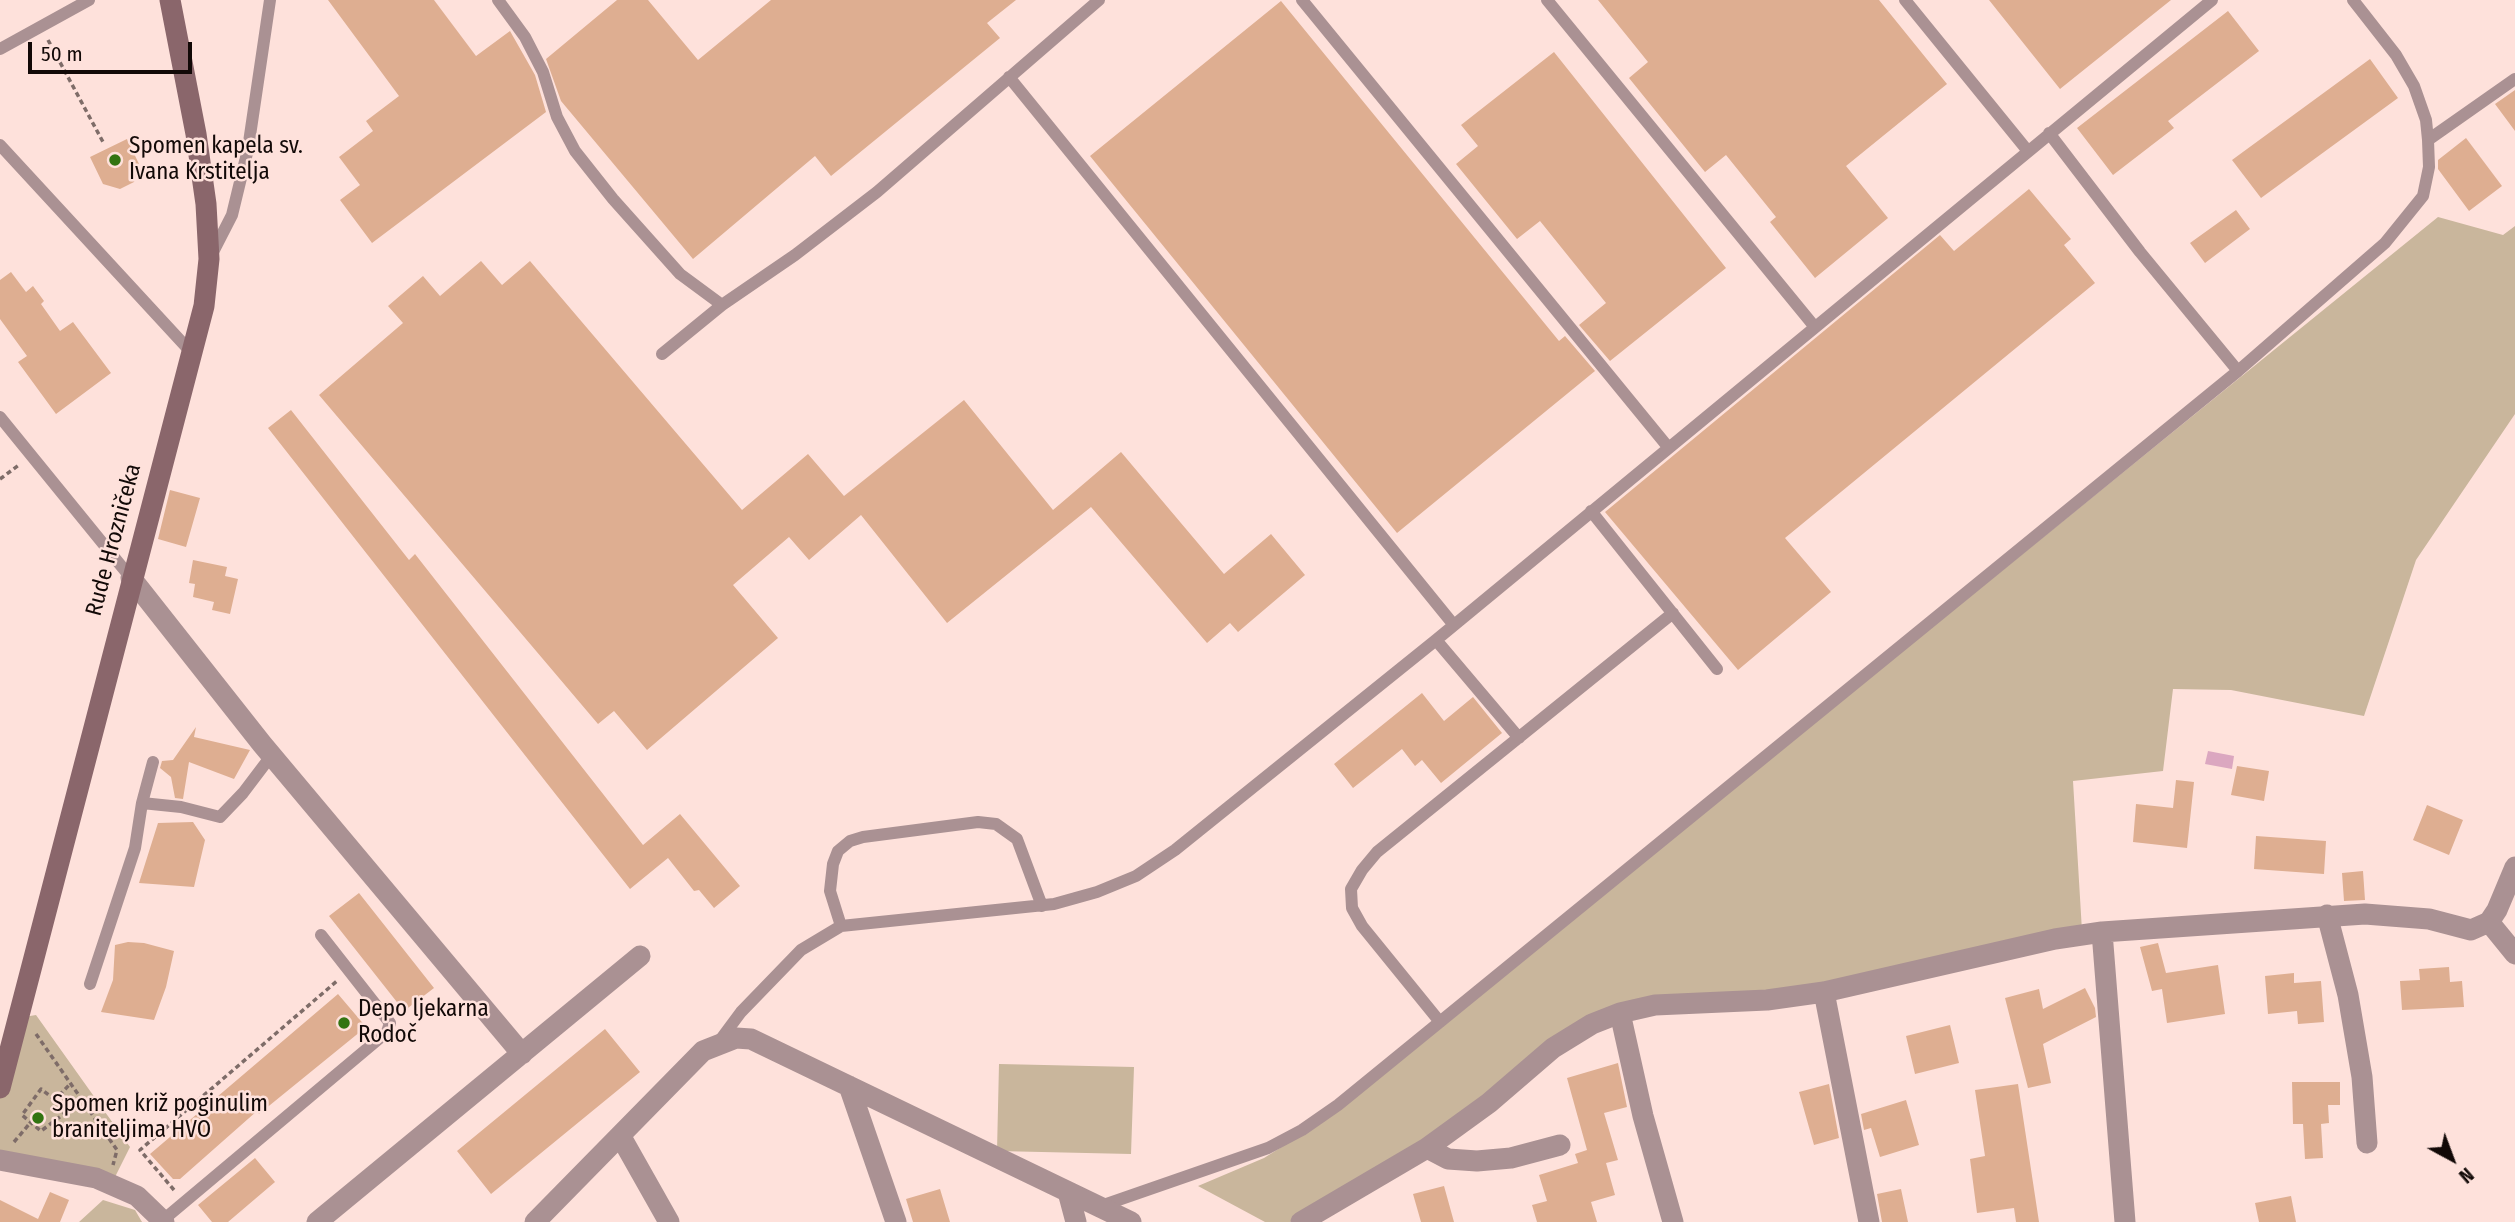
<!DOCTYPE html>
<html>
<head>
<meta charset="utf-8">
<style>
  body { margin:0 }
  #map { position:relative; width:2515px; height:1222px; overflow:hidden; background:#fee1db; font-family:"Fira Sans Condensed",sans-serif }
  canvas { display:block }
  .north { position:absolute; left:2417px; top:1124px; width:70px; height:70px; -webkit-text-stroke:5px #fee1db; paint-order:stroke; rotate:139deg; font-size:19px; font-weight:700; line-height:28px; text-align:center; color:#120907 }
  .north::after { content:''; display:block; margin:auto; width:24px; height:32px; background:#120907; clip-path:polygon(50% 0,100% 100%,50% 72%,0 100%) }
  .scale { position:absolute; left:28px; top:42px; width:164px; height:32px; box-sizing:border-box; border:4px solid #120907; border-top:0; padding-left:9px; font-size:21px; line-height:24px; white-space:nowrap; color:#120907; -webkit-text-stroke:5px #fee1db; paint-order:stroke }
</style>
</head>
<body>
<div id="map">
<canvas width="2515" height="1222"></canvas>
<div class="north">N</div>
<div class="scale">50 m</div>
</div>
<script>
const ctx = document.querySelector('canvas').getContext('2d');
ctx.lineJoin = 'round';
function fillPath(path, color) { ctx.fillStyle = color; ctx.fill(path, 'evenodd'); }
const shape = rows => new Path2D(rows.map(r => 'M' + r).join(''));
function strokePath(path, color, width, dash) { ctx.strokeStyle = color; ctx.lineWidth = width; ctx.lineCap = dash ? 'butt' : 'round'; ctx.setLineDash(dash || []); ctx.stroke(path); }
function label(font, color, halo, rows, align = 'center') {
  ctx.font = font + ' "Fira Sans Condensed",sans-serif'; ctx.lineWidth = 5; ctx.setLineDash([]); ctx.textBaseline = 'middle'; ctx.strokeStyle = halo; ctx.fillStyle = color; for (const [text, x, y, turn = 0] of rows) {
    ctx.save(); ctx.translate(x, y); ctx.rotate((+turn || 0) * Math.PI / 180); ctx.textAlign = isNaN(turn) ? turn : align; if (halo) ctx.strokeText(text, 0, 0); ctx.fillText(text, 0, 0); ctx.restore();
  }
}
fillPath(shape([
  [2438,217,2503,235,2515,226,2515,414,2416,560,2364,716,2231,690,2173,689,2163,771,2073,781,2082,931,1817,984,1732,996,1635,1004,1428,1141,1290,1222,1265,1222,1198,1186,1264,1158,1323,1121],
  [36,1015,130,1147,111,1185,0,1160,0,1088,18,1018],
  [999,1064,1134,1067,1131,1154,997,1151],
  [103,1200,135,1210,142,1222,79,1222]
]), '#c9b69c');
fillPath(shape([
  [2208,751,2234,756,2232,769,2205,764]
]), '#dba7c0');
fillPath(shape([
  [328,0,434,0,476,56,510,31,535,75,546,112,372,243,340,200,360,185,339,157,373,131,366,121,399,96],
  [617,0,648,0,698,60,771,0,1016,0,987,23,1000,38,831,176,815,156,693,259,561,101,546,59],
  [1598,0,1879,0,1947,84,1846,166,1888,218,1815,278,1770,222,1776,217,1726,155,1705,172,1629,78,1648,62],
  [1989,0,2171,0,2060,89],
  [1281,1,1559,341,1565,336,1595,371,1397,533,1090,156],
  [2228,11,2259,51,2168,121,2174,128,2113,175,2077,128],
  [1554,52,1726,268,1610,361,1579,325,1606,303,1540,221,1517,239,1456,164,1478,146,1461,125],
  [2370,59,2398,98,2261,198,2232,160],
  [2515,90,2515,131,2495,104],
  [2466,138,2502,186,2469,211,2438,169,2438,160],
  [127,139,139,164,134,182,120,189,103,184,90,157],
  [2029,189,2071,239,2064,245,2095,283,1785,538,1831,592,1738,670,1605,512,1940,235,1954,251],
  [2236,210,2250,229,2205,263,2190,243],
  [481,261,502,285,530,261,742,510,808,454,844,496,964,400,1053,510,1121,452,1224,574,1271,534,1305,575,1238,632,1230,623,1207,643,1091,507,947,623,861,515,809,560,789,537,733,585,778,638,647,750,614,711,598,724,319,395,403,323,388,306,423,276,440,296],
  [11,272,26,292,33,286,44,301,41,304,60,331,73,322,111,373,56,414,18,362,27,356,0,319,0,280],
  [291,410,409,560,415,554,643,845,680,814,740,886,714,908,699,890,694,891,668,858,630,889,268,428],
  [170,490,200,498,186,547,158,539],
  [193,560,227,567,225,576,238,579,230,614,212,610,214,602,193,597,195,584,189,583],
  [1422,693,1444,721,1473,697,1502,733,1441,783,1422,760,1415,766,1402,749,1353,788,1334,764],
  [196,727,194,737,250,750,234,779,189,762,183,799,175,798,171,777,160,768,162,761,173,760],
  [2237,766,2269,771,2264,801,2231,795],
  [2176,780,2194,782,2187,848,2133,842,2136,804,2173,808],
  [2427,805,2463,820,2449,855,2413,840],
  [193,822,205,840,194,887,139,883,158,823],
  [2256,836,2326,841,2324,874,2254,869],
  [2363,871,2365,900,2344,901,2342,873],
  [359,893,434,988,404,1011,329,916],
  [128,942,144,943,174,951,166,987,154,1020,101,1012,113,980,115,945],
  [2158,943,2166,973,2218,965,2225,1014,2167,1023,2162,989,2152,991,2140,947],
  [2449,967,2450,982,2462,981,2464,1007,2402,1010,2400,981,2420,980,2419,969],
  [2294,973,2294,983,2321,981,2324,1022,2298,1024,2297,1011,2268,1014,2265,976],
  [2085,988,2095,1008,2096,1017,2043,1044,2051,1083,2028,1088,2005,998,2039,989,2043,1009],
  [338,994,366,1027,259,1114,257,1111,180,1179,173,1179,150,1154],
  [1950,1025,1959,1063,1915,1074,1906,1036],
  [605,1029,640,1072,491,1194,457,1151],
  [1618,1063,1627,1107,1604,1113,1618,1160,1606,1163,1615,1195,1591,1202,1597,1222,1537,1222,1532,1205,1547,1201,1539,1175,1578,1163,1575,1154,1587,1150,1567,1078],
  [2292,1082,2340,1082,2340,1105,2328,1105,2329,1123,2321,1124,2323,1158,2305,1159,2303,1124,2293,1124],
  [1829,1084,1839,1138,1814,1145,1799,1092],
  [2018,1084,2039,1222,2016,1222,2014,1208,1977,1213,1970,1159,1985,1156,1975,1090],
  [1906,1100,1919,1145,1880,1157,1871,1128,1864,1130,1861,1114],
  [255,1158,275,1182,228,1222,212,1222,198,1205],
  [1444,1186,1454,1222,1421,1222,1413,1194],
  [940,1189,950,1222,913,1222,906,1199],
  [1901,1189,1908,1222,1882,1222,1877,1194],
  [50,1192,69,1200,60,1222,0,1222,0,1200,38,1219],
  [2291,1196,2296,1222,2259,1222,2255,1203]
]), '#deae91');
strokePath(shape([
  [48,40,103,142],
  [0,479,19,465],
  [36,1034,117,1150,113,1165],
  [55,1100,41,1089,22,1115,41,1131,65,1113,55,1100,70,1084],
  [14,1142,31,1122],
  [174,1190,140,1150,337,981]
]), '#7e6c68', 3.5, [5, 3.5]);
strokePath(shape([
  [498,0,525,37,543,72,557,117,575,151,613,199,680,274,722,305],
  [1302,0,1668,447],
  [1547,0,1814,326],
  [1905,0,2027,150],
  [0,49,89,0],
  [1009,77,1453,624],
  [2049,133,2140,252,2238,371,2385,243,2423,196,2429,167,2428,140,2426,120,2414,86,2396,55,2353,0],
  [2428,140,2515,79],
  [0,145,190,351],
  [212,254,232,215,248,149,270,0],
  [662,354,722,305,795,255,877,192,1099,0],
  [0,417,131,578],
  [1591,511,1717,669],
  [1436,640,1519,738],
  [153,762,142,803,181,807,220,817,243,793,271,756],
  [841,926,830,891,833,864,838,851,850,841,863,837,978,822,996,824,1017,839,1042,906],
  [90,984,135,848,142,803],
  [1440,1022,1362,926,1352,908,1351,889,1362,870,1377,852,1673,613],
  [718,1043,741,1012,801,950,841,926,1054,904,1097,892,1136,876,1175,850,1436,640,2212,0],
  [1098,1207,1268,1148,1302,1130,1338,1105,2238,371],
  [163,1220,387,1032,390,1023,321,935]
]), '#aa9193', 12);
strokePath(shape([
  [131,578,262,744,522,1054],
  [2327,915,2348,995,2362,1077,2367,1143],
  [2489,922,2515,954],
  [2102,932,2125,1222],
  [1824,992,1869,1222],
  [1620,1013,1643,1116,1673,1222],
  [849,1086,896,1222],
  [621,1137,669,1222],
  [1427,1148,1448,1159,1477,1161,1511,1158,1560,1145],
  [0,1160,96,1178,137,1196,164,1222],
  [1068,1192,1076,1222],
  [317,1222,640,956],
  [535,1222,703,1051,736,1038,751,1039,1131,1222],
  [1301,1222,1427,1148,1489,1103,1553,1048,1592,1024,1620,1013,1655,1005,1767,1000,1824,992,2055,939,2102,932,2365,914,2429,919,2471,930,2489,922,2497,910,2515,867]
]), '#aa9193', 21);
strokePath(shape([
  [0,1088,204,306,209,259,206,204,196,134,170,0]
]), '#8a666b', 21);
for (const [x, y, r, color] of [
  [115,160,7,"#327411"],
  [344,1023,7,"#327411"],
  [38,1118,7,"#327411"]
]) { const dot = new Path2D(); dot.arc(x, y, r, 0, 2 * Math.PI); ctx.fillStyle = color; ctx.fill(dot); strokePath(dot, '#fee1db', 2.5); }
label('23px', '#120907', '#fee1db', [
  ["Spomen kapela sv.",129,147],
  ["Ivana Krstitelja",129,173],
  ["Depo ljekarna",358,1010],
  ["Rodoč",358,1036],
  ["Spomen križ poginulim",52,1105],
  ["braniteljima HVO",52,1131]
], 'left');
label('23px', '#120907', '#fee1db', [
  ["Rude Hrozničeka",114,540,-75]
]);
</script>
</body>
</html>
